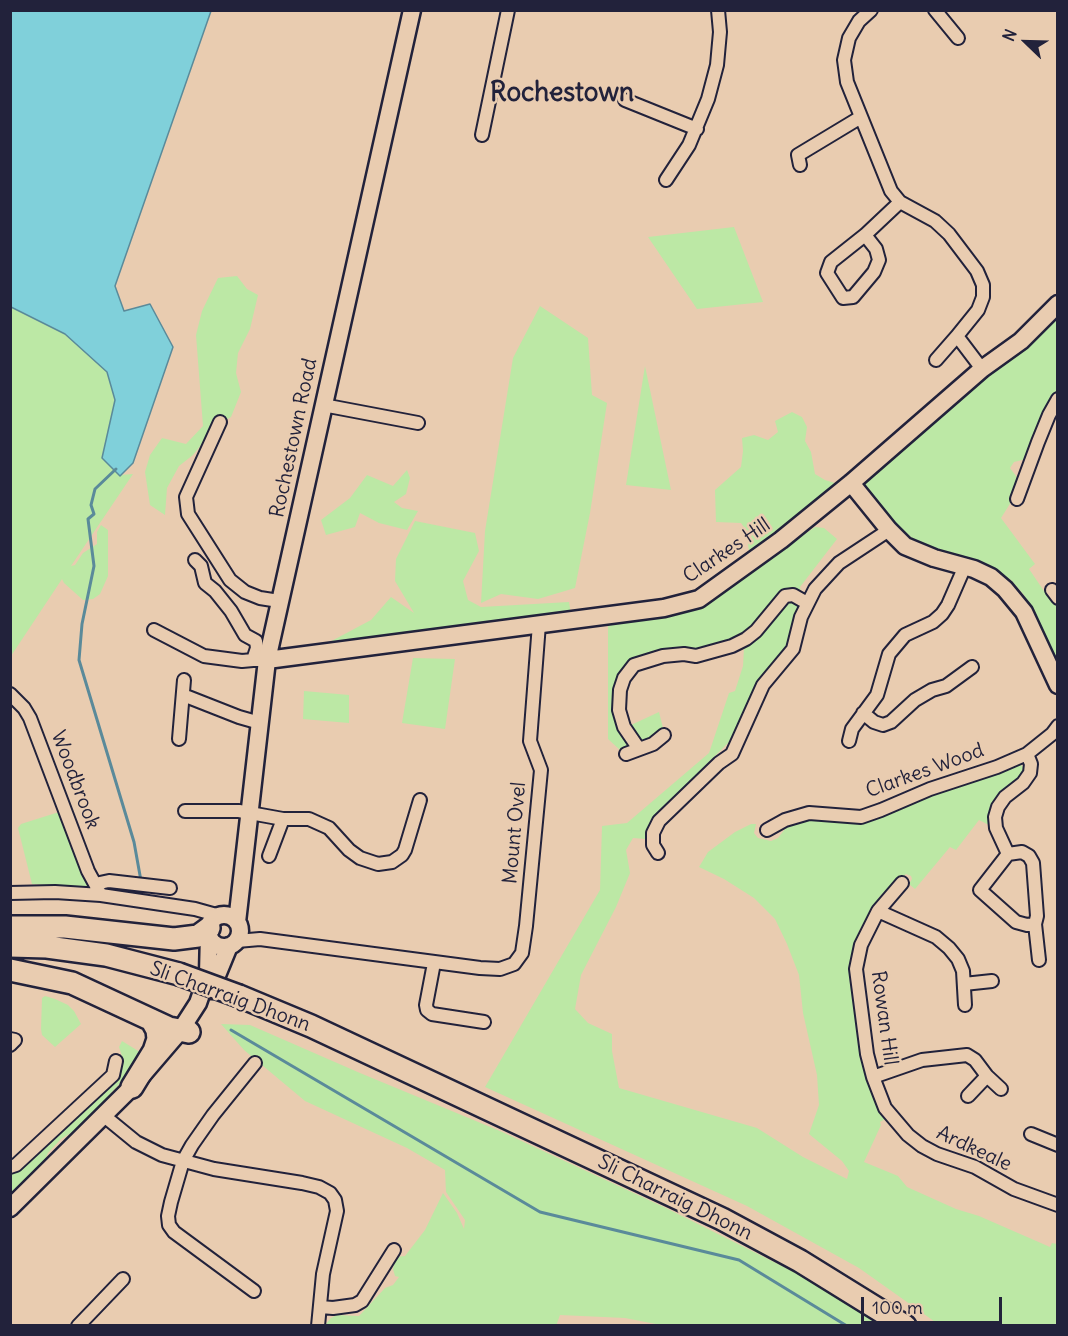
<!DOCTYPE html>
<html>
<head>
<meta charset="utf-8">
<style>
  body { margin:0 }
  #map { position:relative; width:1068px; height:1336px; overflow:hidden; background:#e9ccb0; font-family:Delius,sans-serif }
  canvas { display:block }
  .frame { position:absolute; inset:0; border:12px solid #22223b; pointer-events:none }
  .north { position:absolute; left:996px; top:12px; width:60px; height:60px; -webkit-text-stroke:4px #e9ccb0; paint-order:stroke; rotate:293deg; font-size:16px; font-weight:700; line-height:24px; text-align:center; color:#22223b }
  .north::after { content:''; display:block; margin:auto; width:21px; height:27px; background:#22223b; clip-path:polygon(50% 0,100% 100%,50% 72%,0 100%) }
  .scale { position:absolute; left:861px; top:1297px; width:141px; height:27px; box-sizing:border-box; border:3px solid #22223b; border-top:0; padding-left:8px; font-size:18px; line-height:21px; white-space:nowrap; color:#22223b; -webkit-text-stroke:4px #e9ccb0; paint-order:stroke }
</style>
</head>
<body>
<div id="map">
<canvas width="1068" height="1336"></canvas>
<div class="frame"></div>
<div class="north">N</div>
<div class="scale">100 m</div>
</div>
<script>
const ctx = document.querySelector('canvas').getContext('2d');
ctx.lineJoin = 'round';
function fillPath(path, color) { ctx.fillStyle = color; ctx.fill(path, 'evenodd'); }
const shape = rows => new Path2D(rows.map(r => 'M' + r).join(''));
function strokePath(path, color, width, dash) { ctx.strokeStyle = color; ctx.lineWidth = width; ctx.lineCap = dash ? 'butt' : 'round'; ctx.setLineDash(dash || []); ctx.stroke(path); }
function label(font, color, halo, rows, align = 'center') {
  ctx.font = font + ' Delius,sans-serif'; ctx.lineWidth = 5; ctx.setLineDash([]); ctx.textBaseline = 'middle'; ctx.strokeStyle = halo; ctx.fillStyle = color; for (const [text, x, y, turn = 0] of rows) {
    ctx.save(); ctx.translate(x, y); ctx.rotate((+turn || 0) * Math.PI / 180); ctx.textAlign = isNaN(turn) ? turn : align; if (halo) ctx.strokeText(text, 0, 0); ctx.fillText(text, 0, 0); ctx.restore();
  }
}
fillPath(shape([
  [11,11,211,11,115,286,124,311,150,304,173,347,133,463,120,475,133,474,71,566,75,565,83,553,97,544,97,532,101,525,108,530,108,576,100,594,93,599,83,600,64,583,62,579,11,656],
  [734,227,763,302,697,309,648,237],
  [237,276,247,289,258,295,250,329,238,353,236,373,241,392,231,417,217,425,193,455,179,466,167,488,165,515,150,505,145,472,150,455,162,438,186,444,203,426,196,335,202,311,218,278],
  [540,306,588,338,592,395,607,403,590,513,575,588,538,599,501,594,481,603,485,531,513,358],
  [1057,312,1057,390,1045,412,1026,459,1014,462,1010,468,1019,480,1013,499,1001,518,1035,564,1029,569,1044,591,1047,589,1057,604,1057,671,1024,595,1011,580,977,561,925,547,913,539,886,514,867,490,864,483,866,477],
  [645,366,671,490,626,485],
  [792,412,802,417,807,427,805,441,811,452,815,474,825,480,838,484,768,544,749,551,746,530,741,523,716,522,715,490,741,467,743,451,742,438,754,435,768,440,778,432,775,421],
  [407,470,410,478,406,494,394,502,402,508,418,511,407,530,379,523,360,513,355,527,326,535,321,520,350,498,367,475,393,486],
  [415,521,475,533,479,551,463,581,468,600,481,607,569,602,571,615,324,645,371,620,391,597,414,613,395,581,396,559],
  [815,527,824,528,837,539,800,587,801,592,795,590,778,596,743,635,718,646,675,650,628,665,617,678,614,695,628,743,627,747,623,751,620,750,608,739,608,620,709,601],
  [792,601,800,606,789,644,734,737,652,819,646,839,633,838,626,850,630,873,616,907,581,975,575,1009,588,1023,612,1034,612,1051,619,1088,757,1128,803,1157,847,1179,849,1171,842,1161,809,1134,819,1105,817,1075,803,1013,799,975,787,944,775,919,754,898,724,879,699,867,708,852,735,832,751,824,756,824,754,833,758,838,771,841,778,838,788,825,802,817,850,822,866,820,949,787,1014,764,1020,764,1023,767,1022,773,993,802,991,826,979,820,956,850,950,847,915,889,909,884,912,879,911,876,906,874,897,881,880,896,859,931,854,952,862,1053,866,1077,872,1092,887,1118,880,1122,881,1125,864,1162,898,1176,907,1187,956,1209,979,1216,1050,1247,1052,1243,1057,1244,1057,1325,938,1324,859,1268,747,1206,485,1087,600,890,602,826,627,823,709,753,729,693,735,691,743,666,744,648,760,634,788,602],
  [413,658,455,659,445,729,402,723],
  [304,691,349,695,349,723,303,719],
  [659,712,663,728,645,741,640,740,631,725],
  [59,812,85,873,89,888,32,884,18,828,21,824],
  [45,996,55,999,68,1005,74,1011,81,1024,55,1047,42,1035,41,1029,42,998],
  [221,1024,250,1025,360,1073,500,1131,666,1208,824,1287,881,1325,666,1326,625,1318,560,1315,556,1326,325,1325,331,1318,337,1315,359,1316,385,1288,393,1285,399,1277,395,1276,393,1269,396,1257,405,1256,425,1230,443,1193,457,1213,464,1229,465,1220,446,1192,445,1170,407,1148,305,1101,244,1050],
  [122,1041,148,1057,132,1070,79,1128,61,1139,48,1153,43,1164,11,1197,11,1172,29,1158,121,1070,123,1059,119,1047]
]), '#bce8a5');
const water = shape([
  [10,11,211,11,115,286,124,311,150,304,173,347,133,463,120,476,102,458,115,400,107,372,65,334,11,307,10,11]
]);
fillPath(water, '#80d0da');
strokePath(water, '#5a8a9a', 1.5);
strokePath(shape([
  [116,469,95,489,91,505,94,514,88,519,94,566,82,624,79,660,134,842,141,881],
  [231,1030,540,1212,739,1260,847,1326]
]), '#5a8a9a', 3);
const street = shape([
  [871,10,859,21,849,38,844,60,847,82,891,191,900,202,935,221,949,234,977,271,983,285,983,297,978,310,957,336,982,369],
  [935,10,958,38],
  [625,100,697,129],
  [482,135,508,10],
  [800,165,798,155,861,117],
  [666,180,689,145,708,99,717,65,720,32,718,10],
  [865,235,876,249,879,260,874,272,853,297,843,298,827,273,831,262,865,235,900,202],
  [936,360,957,336],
  [323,405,418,423],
  [220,422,186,497,188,514,230,580,245,592,260,598,279,601],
  [1017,499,1038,442,1049,415,1058,399],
  [195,560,201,566,205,583,215,591,231,611,245,635,256,641,257,648,253,660,267,660],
  [1052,590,1058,598],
  [154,630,204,656,242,661,253,660],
  [10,694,24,708,30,718,88,871,101,895],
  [183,695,239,717,260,723],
  [863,713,874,722,883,725,891,722,915,700,932,690,946,686,972,667],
  [179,739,184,680],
  [849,741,852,729,877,695,889,654,905,635,933,622,942,614,948,605,965,566],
  [639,749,624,727,619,710,620,690,624,678,634,665,663,656,684,654,696,656,732,646,746,639,756,631,785,596,793,595,807,603],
  [626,754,653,744,664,735],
  [185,811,239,811,283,819,309,819,329,828,349,850,360,858,378,864,392,862,402,855,405,850,420,800],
  [767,830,785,820,809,813,861,817,881,810,930,789,997,767,1027,754,1052,734,1058,726],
  [658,853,653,845,653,833,659,821,719,763,732,754,763,685,793,649,801,617,815,589,839,563,889,530],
  [1008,854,980,890,1016,922,1027,925,1035,924,1037,916,1033,863,1029,856,1022,852,1008,854,996,828,995,817,998,807,1005,797,1023,783,1030,773,1031,764,1027,754],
  [269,856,283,819],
  [95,884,109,881,170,888],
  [10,893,55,892,101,895,195,909,220,916],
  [878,911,902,883],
  [1035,924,1039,960],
  [237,941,260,939,480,968,500,969,514,964,522,953,526,926,541,770,530,741,539,624],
  [434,963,426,1005,427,1010,432,1014,484,1022],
  [964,984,992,981],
  [965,1005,963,971,958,959,949,948,936,937,878,911,861,945,856,969,867,1054,873,1077,922,1060,967,1055,975,1060,987,1076],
  [10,1039,15,1040,10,1045],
  [873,1077,885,1108,908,1135,922,1146,937,1154,975,1167,1014,1189,1058,1205],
  [968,1096,987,1076,1001,1089],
  [103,1115,136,1142,162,1155,214,1169,302,1183,319,1187,330,1193,335,1200,337,1211,323,1274,318,1326],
  [1031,1134,1058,1145],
  [10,1167,16,1165,113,1075,116,1061],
  [254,1291,174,1232,169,1225,168,1216,171,1202,183,1161,192,1145,213,1115,255,1063],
  [320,1307,333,1308,355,1305,362,1301,394,1250],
  [78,1326,123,1279]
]);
const secondary = shape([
  [851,483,889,530,905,546,934,558,974,569,991,577,1005,589,1024,612,1058,685],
  [267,660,664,608,699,599,781,540,851,483,982,369,1021,341,1058,304],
  '208 931a16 16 0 1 1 32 0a16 16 0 1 1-32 0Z',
  [237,922,267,660,412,10],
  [211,990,229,946],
  [10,1208,132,1087,180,1031,198,1003,208,974,209,934]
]);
const highway = shape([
  [10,927,65,927,174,939,198,936,209,928],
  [10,946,47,947,106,955,179,974],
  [10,970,72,983,169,1028,189,1032],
  [239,996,311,1026,722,1219,800,1261,905,1326],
  [132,1087,154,1051,158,1039,157,1030,152,1021]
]);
strokePath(street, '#22223b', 16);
strokePath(secondary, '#22223b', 21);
strokePath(highway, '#22223b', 26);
strokePath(street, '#e9ccb0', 12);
strokePath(secondary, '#e9ccb0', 16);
strokePath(highway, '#e9ccb0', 21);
const highwayBridge = shape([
  [179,974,239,996]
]);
strokePath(highwayBridge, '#22223b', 26, []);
strokePath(highwayBridge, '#e9ccb0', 21);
label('20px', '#22223b', '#e9ccb0', [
  ["Rochestown Road",294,438,-78],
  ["Clarkes Hill",727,551,-34],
  ["Clarkes Wood",925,771,-20],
  ["Woodbrook",75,780,69],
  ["Mount Ovel",515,833,-85],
  ["Sli Charraig Dhonn",230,997,20],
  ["Rowan Hill",884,1018,82],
  ["Ardkeale",974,1149,25],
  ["Sli Charraig Dhonn",675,1198,26]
]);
label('bold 26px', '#22223b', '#e9ccb0', [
  ["Rochestown",562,94]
]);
</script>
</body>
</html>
